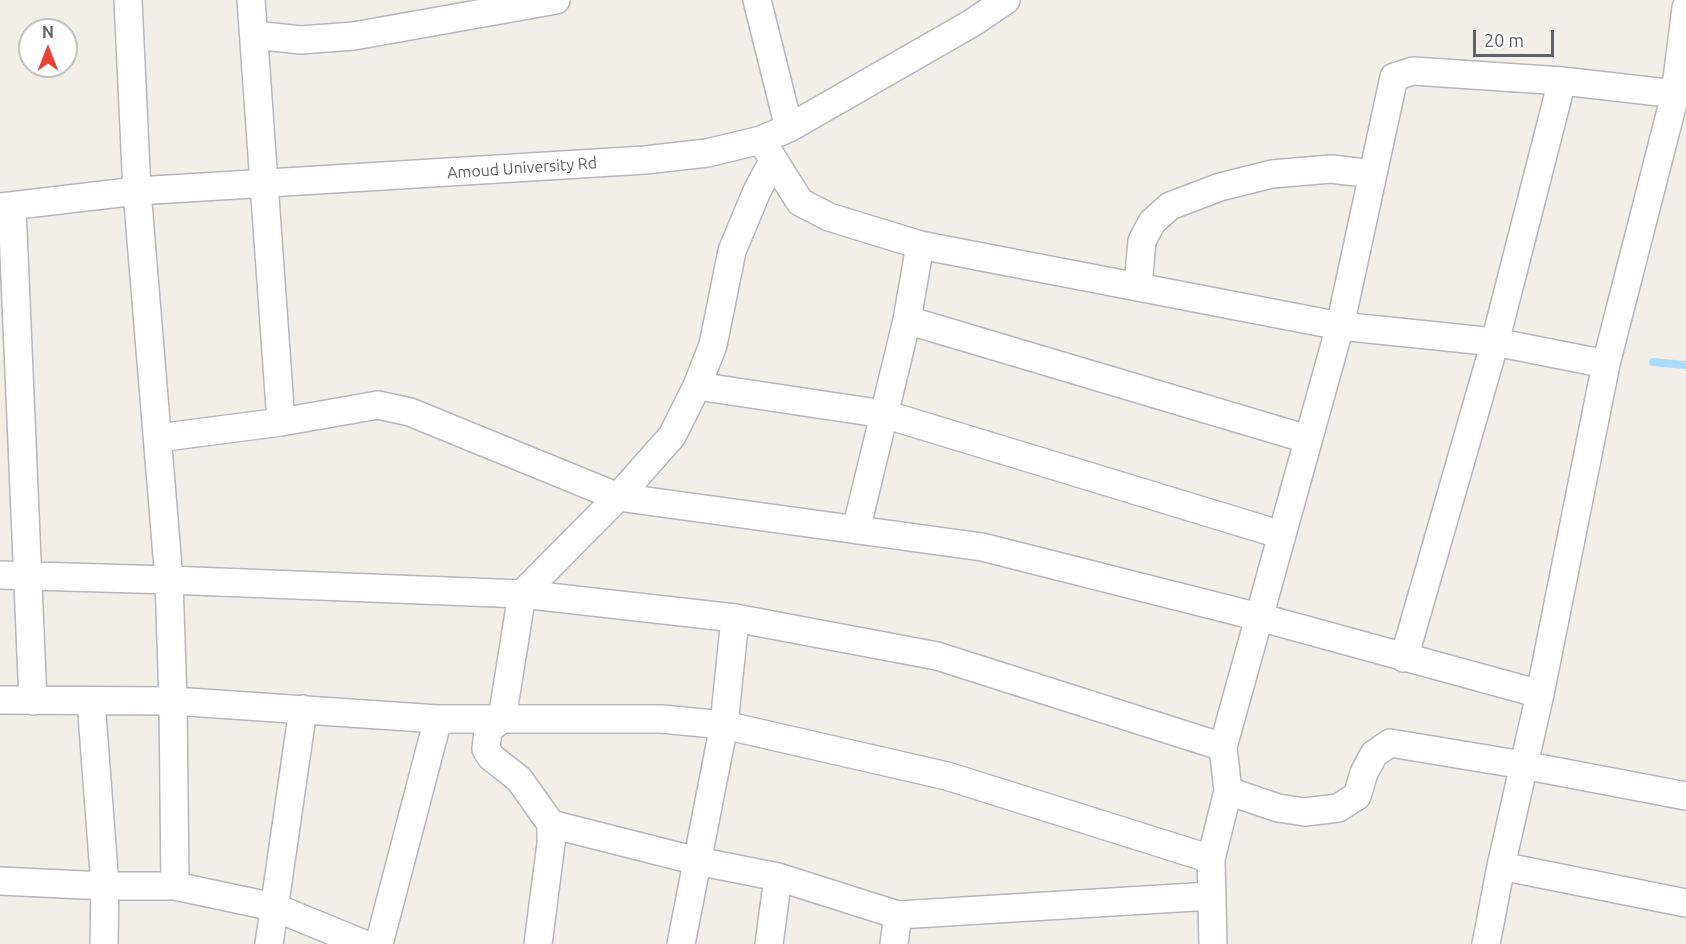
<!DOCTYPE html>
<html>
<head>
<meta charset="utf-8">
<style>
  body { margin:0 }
  #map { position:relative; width:1686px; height:944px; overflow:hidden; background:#f1efe8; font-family:Ubuntu,sans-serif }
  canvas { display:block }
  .north { position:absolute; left:18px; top:18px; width:60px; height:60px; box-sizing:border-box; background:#fff; border:2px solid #bfc1c3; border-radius:50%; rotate:0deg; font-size:16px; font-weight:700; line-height:24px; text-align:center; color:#5f6368 }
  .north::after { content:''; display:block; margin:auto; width:21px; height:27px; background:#ea4335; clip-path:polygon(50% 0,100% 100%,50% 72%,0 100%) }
  .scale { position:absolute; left:1473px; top:30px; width:81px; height:27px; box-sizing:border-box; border:3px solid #5f6368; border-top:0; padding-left:8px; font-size:18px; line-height:21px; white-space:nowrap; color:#5f6368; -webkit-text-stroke:4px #fff; paint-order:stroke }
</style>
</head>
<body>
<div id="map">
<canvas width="1686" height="944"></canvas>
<div class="north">N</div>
<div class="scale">20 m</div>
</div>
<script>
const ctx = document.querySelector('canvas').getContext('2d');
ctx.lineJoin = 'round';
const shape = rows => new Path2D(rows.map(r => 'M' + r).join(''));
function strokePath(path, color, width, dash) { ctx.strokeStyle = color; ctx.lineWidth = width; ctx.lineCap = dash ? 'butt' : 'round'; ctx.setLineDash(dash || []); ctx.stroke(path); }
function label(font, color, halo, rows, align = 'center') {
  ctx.font = font + ' Ubuntu,sans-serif'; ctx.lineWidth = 6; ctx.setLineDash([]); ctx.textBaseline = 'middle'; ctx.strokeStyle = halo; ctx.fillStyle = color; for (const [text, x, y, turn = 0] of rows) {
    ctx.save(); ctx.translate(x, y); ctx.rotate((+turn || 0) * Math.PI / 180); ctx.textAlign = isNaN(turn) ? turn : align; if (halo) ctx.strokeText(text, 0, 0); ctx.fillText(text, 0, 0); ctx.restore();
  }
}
strokePath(shape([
  [1653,362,1686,365]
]), '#aadaff', 8);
const minor = shape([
  [128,0,137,191,169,580,173,701,175,886],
  [251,0,281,422],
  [757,0,789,128],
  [254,35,301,40,354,36,556,0],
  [761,140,800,202,829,217,920,245,1340,326,1495,342,1606,364],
  [0,207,137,191,645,160,707,153,761,140,789,128,972,23,1006,0],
  [12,207,33,701],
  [1138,286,1142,241,1152,222,1170,206,1220,187,1272,174,1331,169,1373,174],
  [907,320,1307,439],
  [697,386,884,414,1282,535],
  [158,438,281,422,378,405,410,412,618,497,982,547,1259,617,1540,694],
  [856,530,907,320,920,245],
  [0,575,169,580,522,594,735,618,937,656,1223,747],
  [1404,658,1495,342,1562,81],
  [0,700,173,701,438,719,662,719,724,725,947,776,1211,859],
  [91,701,105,886,104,944],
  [1228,791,1278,808,1305,812,1338,808,1357,796,1364,773,1374,754,1390,743,1523,765,1686,796],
  [551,824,697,861,778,877,898,915,1211,896],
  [1501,866,1686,903],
  [0,881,105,886,175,886,274,907,364,944],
  [269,944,303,709],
  [379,944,438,719],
  [538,944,551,844,551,824,519,779,491,757,486,749,488,730,502,719,522,594,618,497,672,436,697,386,713,345,732,251,757,191,773,161],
  [681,944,724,725,735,618],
  [769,944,778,877],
  [894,944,898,915],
  [1213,944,1211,859,1228,791,1223,747,1340,326,1394,77,1413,71,1562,81,1686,95],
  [1486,944,1501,866,1540,694,1606,364,1675,95,1686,8]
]);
strokePath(minor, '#b5b8bc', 30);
strokePath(minor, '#fff', 27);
label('16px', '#5f6368', '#fff', [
  ["Amoud University Rd",522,168,-4]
]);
</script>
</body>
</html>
